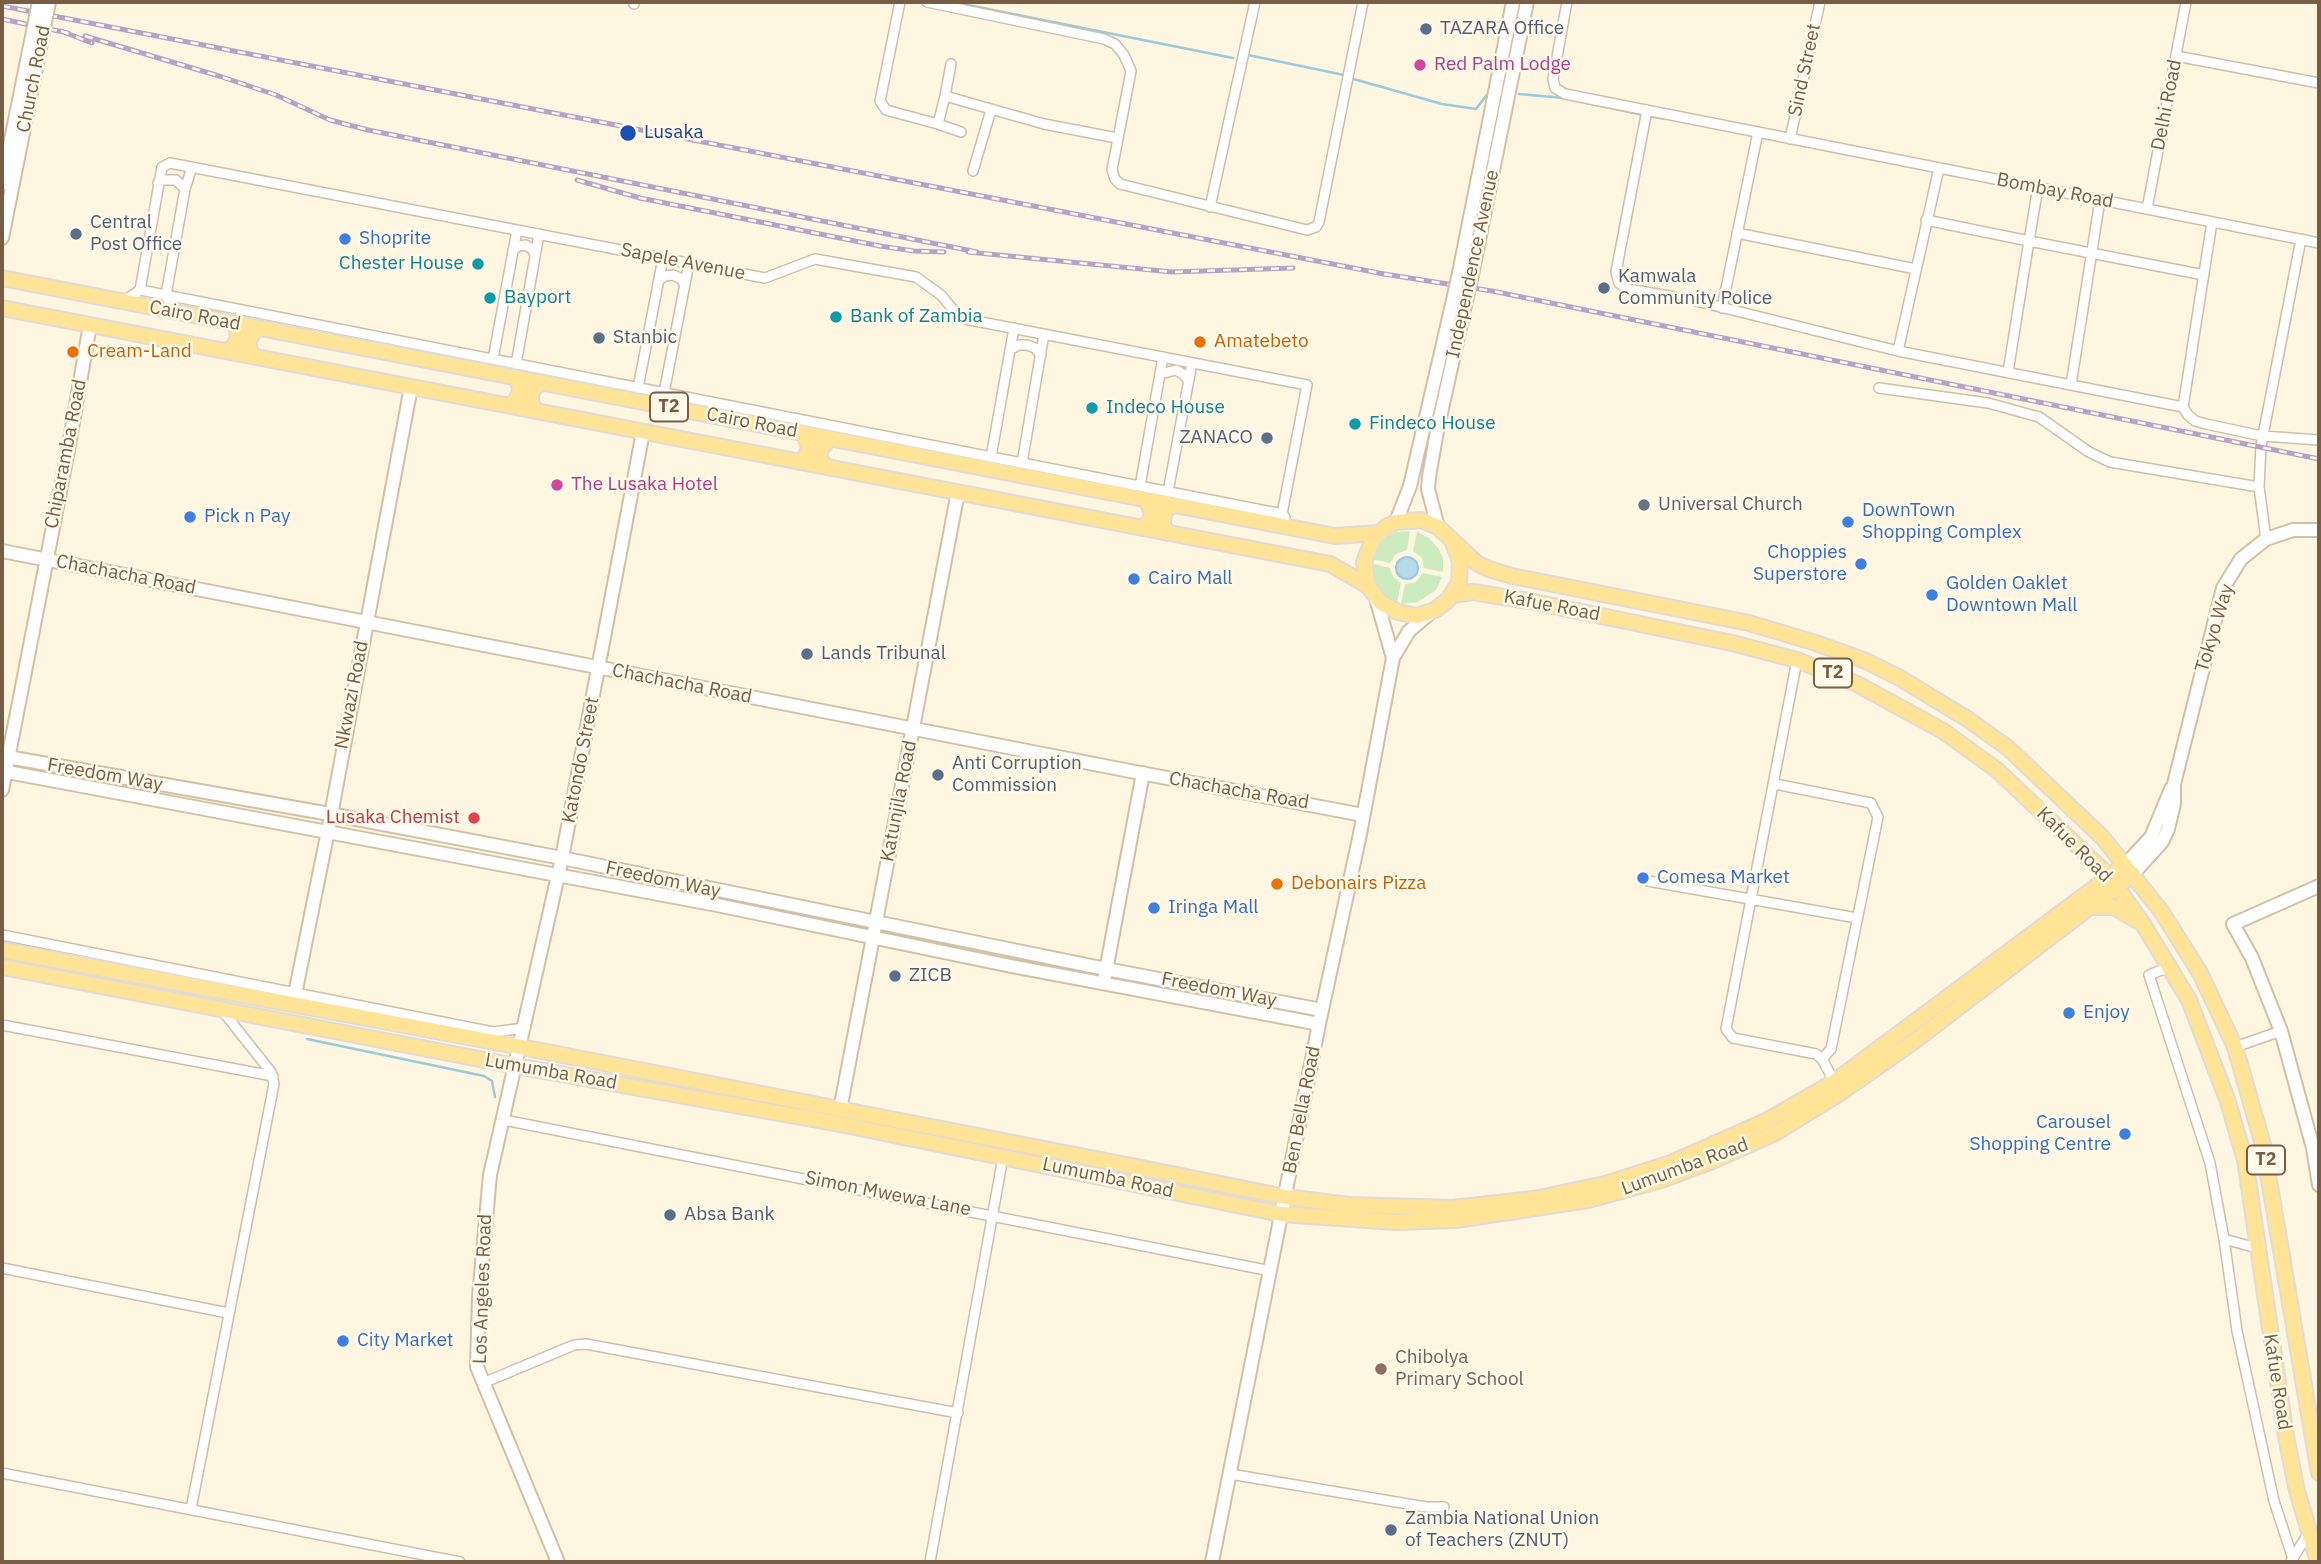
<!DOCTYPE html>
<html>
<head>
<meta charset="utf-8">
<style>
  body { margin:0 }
  #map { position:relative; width:2321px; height:1564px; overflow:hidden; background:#fef6e1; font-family:"IBM Plex Sans",sans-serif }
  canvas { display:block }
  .frame { position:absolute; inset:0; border:4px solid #775d46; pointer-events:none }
</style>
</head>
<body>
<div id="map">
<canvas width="2321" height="1564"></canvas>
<div class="frame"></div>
</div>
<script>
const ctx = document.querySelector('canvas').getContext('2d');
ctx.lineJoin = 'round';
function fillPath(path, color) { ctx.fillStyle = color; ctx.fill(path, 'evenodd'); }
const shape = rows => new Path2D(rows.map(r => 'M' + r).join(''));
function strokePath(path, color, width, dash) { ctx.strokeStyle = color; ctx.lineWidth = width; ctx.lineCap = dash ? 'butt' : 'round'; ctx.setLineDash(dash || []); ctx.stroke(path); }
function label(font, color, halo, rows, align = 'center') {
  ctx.font = font + ' "IBM Plex Sans",sans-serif'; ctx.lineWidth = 5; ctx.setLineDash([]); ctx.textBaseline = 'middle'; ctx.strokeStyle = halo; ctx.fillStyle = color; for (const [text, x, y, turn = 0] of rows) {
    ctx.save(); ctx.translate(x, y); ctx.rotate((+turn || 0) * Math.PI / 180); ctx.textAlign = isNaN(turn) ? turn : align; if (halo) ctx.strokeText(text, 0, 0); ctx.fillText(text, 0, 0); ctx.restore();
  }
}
fillPath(shape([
  [1410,531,1407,550,1396,554,1390,563,1371,559,1383,539,1396,532],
  [1417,532,1429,538,1438,548,1443,558,1443,572,1424,568,1422,558,1413,551],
  [1370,563,1390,568,1393,577,1401,583,1397,603,1386,598,1373,582],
  [1423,573,1442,577,1436,590,1418,602,1401,604,1405,584,1416,582]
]), '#ccecbf');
const water = shape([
  '1396 568a11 11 0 1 1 22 0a11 11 0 1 1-22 0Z'
]);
fillPath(water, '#b5dbe8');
strokePath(water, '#9acadb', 2);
strokePath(shape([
  [953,2,1233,58],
  [1248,55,1344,75],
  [1350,78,1442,104,1476,109,1489,92],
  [1519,94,1564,98],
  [1578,101,1643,115],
  [1649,116,1665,119],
  [307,1039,484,1076,492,1081,495,1097]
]), '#9acadb', 2.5);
const street = shape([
  [900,2,880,101,886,110,938,124,945,96,1044,124,1117,138],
  [927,2,1104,39,1115,44,1124,55,1131,71,1112,170,1115,179,1120,184,1307,230,1316,227,1319,222,1363,2],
  [1567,2,1553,79,1555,88,1565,94,2319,243],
  [634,4,634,2],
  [2176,56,2319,83],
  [945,96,951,64],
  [1647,110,1616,272,1619,283,1628,289,1692,300,1898,351,2183,407,2212,222],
  [938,124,961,132],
  [1790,139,1820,2],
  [973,171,991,110],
  [158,183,163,180,176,180,185,189],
  [1210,207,1255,2],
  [2147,209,2186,2],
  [1926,220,2029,241,2038,187],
  [1737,233,1916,269],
  [513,250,519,246,526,245,532,249,535,255],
  [659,280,665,276,673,275,680,278,685,285],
  [140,290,162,167,170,163,765,278,815,259,916,277,941,295,960,318,1307,385,1282,514],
  [123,302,140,290,1282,514,1285,517],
  [1722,308,1758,132],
  [174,311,166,295,185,189,192,167],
  [1011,349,1019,345,1027,345,1035,348,1041,355],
  [1898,351,1939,168],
  [493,359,517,230],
  [516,364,539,234],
  [2008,372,2029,241,2204,275],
  [1160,374,1176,370,1183,374,1188,380],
  [2071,385,2100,200],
  [638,388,663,258],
  [1879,388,1988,403,2039,417,2089,452,2110,462,2259,487],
  [664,393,689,263],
  [2183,407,2188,415,2195,421,2206,424,2262,436,2319,440],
  [991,457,1014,328],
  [1022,463,1044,334],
  [1140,486,1163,357],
  [1168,492,1192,363],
  [2266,539,2259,487,2261,446,2301,239],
  [1797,660,1726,1029,1733,1038,1816,1054,1822,1059],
  [1775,784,1871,803,1878,817,1831,1049,1822,1059,1836,1085],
  [1648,881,1857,918],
  [2,935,493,1032,525,1028],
  [2169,967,2149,975,2210,1163,2224,1239,2237,1331,2274,1501,2294,1562],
  [2,1025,273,1076],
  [2235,1047,2281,1031],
  [504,1120,1271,1271],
  [2224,1239,2257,1248],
  [2,1268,228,1313],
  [483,1383,574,1345,586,1344,958,1413],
  [2,1473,460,1562],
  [1230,1474,1426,1507,1444,1507],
  [191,1509,274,1084,271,1072,221,1009],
  [2291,1561,2308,1534],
  [930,1562,1003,1157]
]);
const secondary = shape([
  [2,184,29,51],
  [2,238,39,53],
  [1459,273,1513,2],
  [1472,275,1527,2],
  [1396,522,1410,486,1451,309],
  [1438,527,1428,489,1429,477,1437,431,1463,314],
  [2,551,1130,771,1363,815],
  [1376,598,1393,658],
  [2,756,330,814,562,858,1106,969,1322,1010],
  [2,771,717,905,1011,966,1319,1024],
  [2,790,69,445,90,325],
  [2125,865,2151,837,2171,789],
  [2133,874,2162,842,2168,829,2174,804,2174,784,2223,588,2241,559,2266,539,2293,530,2319,530],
  [2319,886,2233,924,2252,958,2281,1031,2313,1148,2319,1185],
  [1105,976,1143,773],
  [293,1004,328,831,411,387],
  [840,1110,958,492],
  [558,1562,477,1367,479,1297,490,1175,562,858,643,432],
  [1212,1562,1319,1024,1360,834,1393,658,1409,631,1429,614]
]);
const primary = shape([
  [2,278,1335,536,1379,533],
  [2,308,1330,564,1368,586],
  [228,351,234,346,238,338,237,330,233,323],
  [253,356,249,349,249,340,253,333,259,328],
  [510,406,516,400,520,392,519,384,515,377],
  [536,411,531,403,531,394,535,387,541,383],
  [799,462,806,456,809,448,804,433],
  [825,466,820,459,820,450,830,438],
  [1142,528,1149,522,1152,514,1147,500],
  [1168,533,1163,525,1163,516,1167,509,1173,505],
  [1452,540,1460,561,1459,583,1448,600,1435,610,1417,616,1398,612,1381,603,1368,586,1364,562,1373,539,1386,527,1396,522,1421,520,1438,527,1452,540,1469,556,1478,564,1489,569,1512,576,1749,623,1816,643,1866,661,1900,678,1969,720,2008,748,2102,837,2161,911,2200,973,2235,1047,2263,1145,2319,1473],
  [1452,595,1473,592,1529,601,1732,643,1797,660,1857,684,1943,731,1997,770,2109,876,2143,924,2189,1000,2227,1099,2245,1160,2286,1436,2296,1487,2318,1562],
  [2090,907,2114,907,2136,920],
  [2,950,521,1047,1142,1168,1285,1197,1349,1205,1453,1208,1534,1199,1605,1184,1671,1163,1766,1121,1834,1082,2125,865],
  [2,967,516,1066,840,1124,1281,1214,1396,1222,1456,1220,1588,1200,1661,1180,1710,1162,1775,1133,1840,1093,1913,1042,2133,874]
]);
strokePath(street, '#cfbea8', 12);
strokePath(secondary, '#d3bfa4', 16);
strokePath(primary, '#e1dbd6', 18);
strokePath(street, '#fff', 9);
strokePath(secondary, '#fff', 12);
strokePath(primary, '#ffe497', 14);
const rail = shape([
  [2,6,1384,274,1492,291,2319,459],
  [2,19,68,33],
  [61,31,92,43],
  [85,36,219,76,276,95,330,120,368,130,977,252],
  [577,180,640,198,880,246,914,251,944,252],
  [968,252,1172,272,1293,268]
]);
strokePath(rail, '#b9a0c7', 5);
strokePath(rail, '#fff9e9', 2.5, [8]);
const secondaryBridge = shape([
  [29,51,39,2],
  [39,53,49,2],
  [1451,309,1459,273],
  [1463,314,1472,275]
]);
strokePath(secondaryBridge, '#d3bfa4', 16, []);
strokePath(secondaryBridge, '#fff', 12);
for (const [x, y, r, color] of [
  [1426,29,7,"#5c6f8a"],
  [1420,65,7,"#d1479c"],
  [628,133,9,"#1a4fb4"],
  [76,234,7,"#5c6f8a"],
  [345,239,7,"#3f7fe0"],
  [478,264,7,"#0f9aa8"],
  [1604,288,7,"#5c6f8a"],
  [490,298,7,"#0f9aa8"],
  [836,317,7,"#0f9aa8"],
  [599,338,7,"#5c6f8a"],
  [1200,342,7,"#e8710a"],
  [73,352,7,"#e8710a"],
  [1092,408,7,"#0f9aa8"],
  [1355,424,7,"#0f9aa8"],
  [1267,438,7,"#5c6f8a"],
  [557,485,7,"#d1479c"],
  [1644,505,7,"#6b7280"],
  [190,517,7,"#3f7fe0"],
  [1848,522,7,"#3f7fe0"],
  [1861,564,7,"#3f7fe0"],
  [1134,579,7,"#3f7fe0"],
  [1932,595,7,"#3f7fe0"],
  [807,654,7,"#5c6f8a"],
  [938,775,7,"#5c6f8a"],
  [474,818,7,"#e0444e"],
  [1643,878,7,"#3f7fe0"],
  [1277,884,7,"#e8710a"],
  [1154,908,7,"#3f7fe0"],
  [895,976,7,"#5c6f8a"],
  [2069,1013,7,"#3f7fe0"],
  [2125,1134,7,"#3f7fe0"],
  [670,1215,7,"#5c6f8a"],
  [343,1341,7,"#3f7fe0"],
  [1381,1369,7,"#8d6e63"],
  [1391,1530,7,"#5c6f8a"]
]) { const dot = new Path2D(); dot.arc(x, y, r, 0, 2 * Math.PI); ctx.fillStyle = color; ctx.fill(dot); strokePath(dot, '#fff9e9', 2.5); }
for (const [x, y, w] of [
  [669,407,38],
  [1833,673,38],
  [2266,1160,38]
]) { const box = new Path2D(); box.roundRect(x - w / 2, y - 14.5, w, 29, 5); ctx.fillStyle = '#fff9e9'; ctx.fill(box); strokePath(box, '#775d46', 2); }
label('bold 18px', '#775d46', null, [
  ["T2",669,407],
  ["T2",1833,673],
  ["T2",2266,1160]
]);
label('19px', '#4e5e75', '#fff9e9', [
  ["TAZARA Office",1440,29],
  ["Central",90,223],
  ["Post Office",90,245],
  ["Kamwala",1618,277],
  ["Community Police",1618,299],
  ["Stanbic",613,338],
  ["ZANACO",1253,438,"right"],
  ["Lands Tribunal",821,654],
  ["Anti Corruption",952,764],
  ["Commission",952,786],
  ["ZICB",909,976],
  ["Absa Bank",684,1215],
  ["Zambia National Union",1405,1519],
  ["of Teachers (ZNUT)",1405,1541]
], 'left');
label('19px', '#b23c85', '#fff9e9', [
  ["Red Palm Lodge",1434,65],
  ["The Lusaka Hotel",571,485]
], 'left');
label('19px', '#775d46', '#fff9e9', [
  ["Sind Street",1805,70,-78],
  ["Church Road",34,79,-79],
  ["Delhi Road",2167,105,-79],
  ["Bombay Road",2055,191,11],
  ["Sapele Avenue",683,262,11],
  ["Independence Avenue",1473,264,-78],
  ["Cairo Road",195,316,11],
  ["Cairo Road",752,423,11],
  ["Chiparamba Road",66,454,-79],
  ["Chachacha Road",126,575,11],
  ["Kafue Road",1552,606,11],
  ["Tokyo Way",2215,628,-73],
  ["Chachacha Road",682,684,11],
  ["Nkwazi Road",352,695,-79],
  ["Katondo Street",581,760,-79],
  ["Freedom Way",105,775,10],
  ["Chachacha Road",1239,791,10],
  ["Katunjila Road",899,801,-79],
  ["Kafue Road",2074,845,45],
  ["Freedom Way",663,880,12],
  ["Freedom Way",1219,990,11],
  ["Lumumba Road",551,1072,10],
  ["Ben Bella Road",1302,1110,-79],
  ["Lumumba Road",1685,1167,-20],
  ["Lumumba Road",1108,1178,12],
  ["Simon Mwewa Lane",888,1194,11],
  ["Los Angeles Road",483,1289,-88],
  ["Kafue Road",2277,1382,81]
]);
label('19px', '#164399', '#fff9e9', [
  ["Lusaka",644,133]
], 'left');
label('19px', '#366cbe', '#fff9e9', [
  ["Shoprite",359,239],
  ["DownTown",1862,511],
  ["Shopping Complex",1862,533],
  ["Pick n Pay",204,517],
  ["Choppies",1847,553,"right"],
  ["Superstore",1847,575,"right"],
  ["Cairo Mall",1148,579],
  ["Golden Oaklet",1946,584],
  ["Downtown Mall",1946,606],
  ["Comesa Market",1657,878],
  ["Iringa Mall",1168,908],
  ["Enjoy",2083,1013],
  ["Carousel",2111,1123,"right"],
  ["Shopping Centre",2111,1145,"right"],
  ["City Market",357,1341]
], 'left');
label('19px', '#0d838f', '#fff9e9', [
  ["Chester House",464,264,"right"],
  ["Bayport",504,298],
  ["Bank of Zambia",850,317],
  ["Indeco House",1106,408],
  ["Findeco House",1369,424]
], 'left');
label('19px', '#c56008', '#fff9e9', [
  ["Amatebeto",1214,342],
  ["Cream-Land",87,352],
  ["Debonairs Pizza",1291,884]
], 'left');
label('19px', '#5b616d', '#fff9e9', [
  ["Universal Church",1658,505]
], 'left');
label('19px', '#be3a42', '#fff9e9', [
  ["Lusaka Chemist",460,818]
], 'right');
label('19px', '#785e54', '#fff9e9', [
  ["Chibolya",1395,1358],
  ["Primary School",1395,1380]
], 'left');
</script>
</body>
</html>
